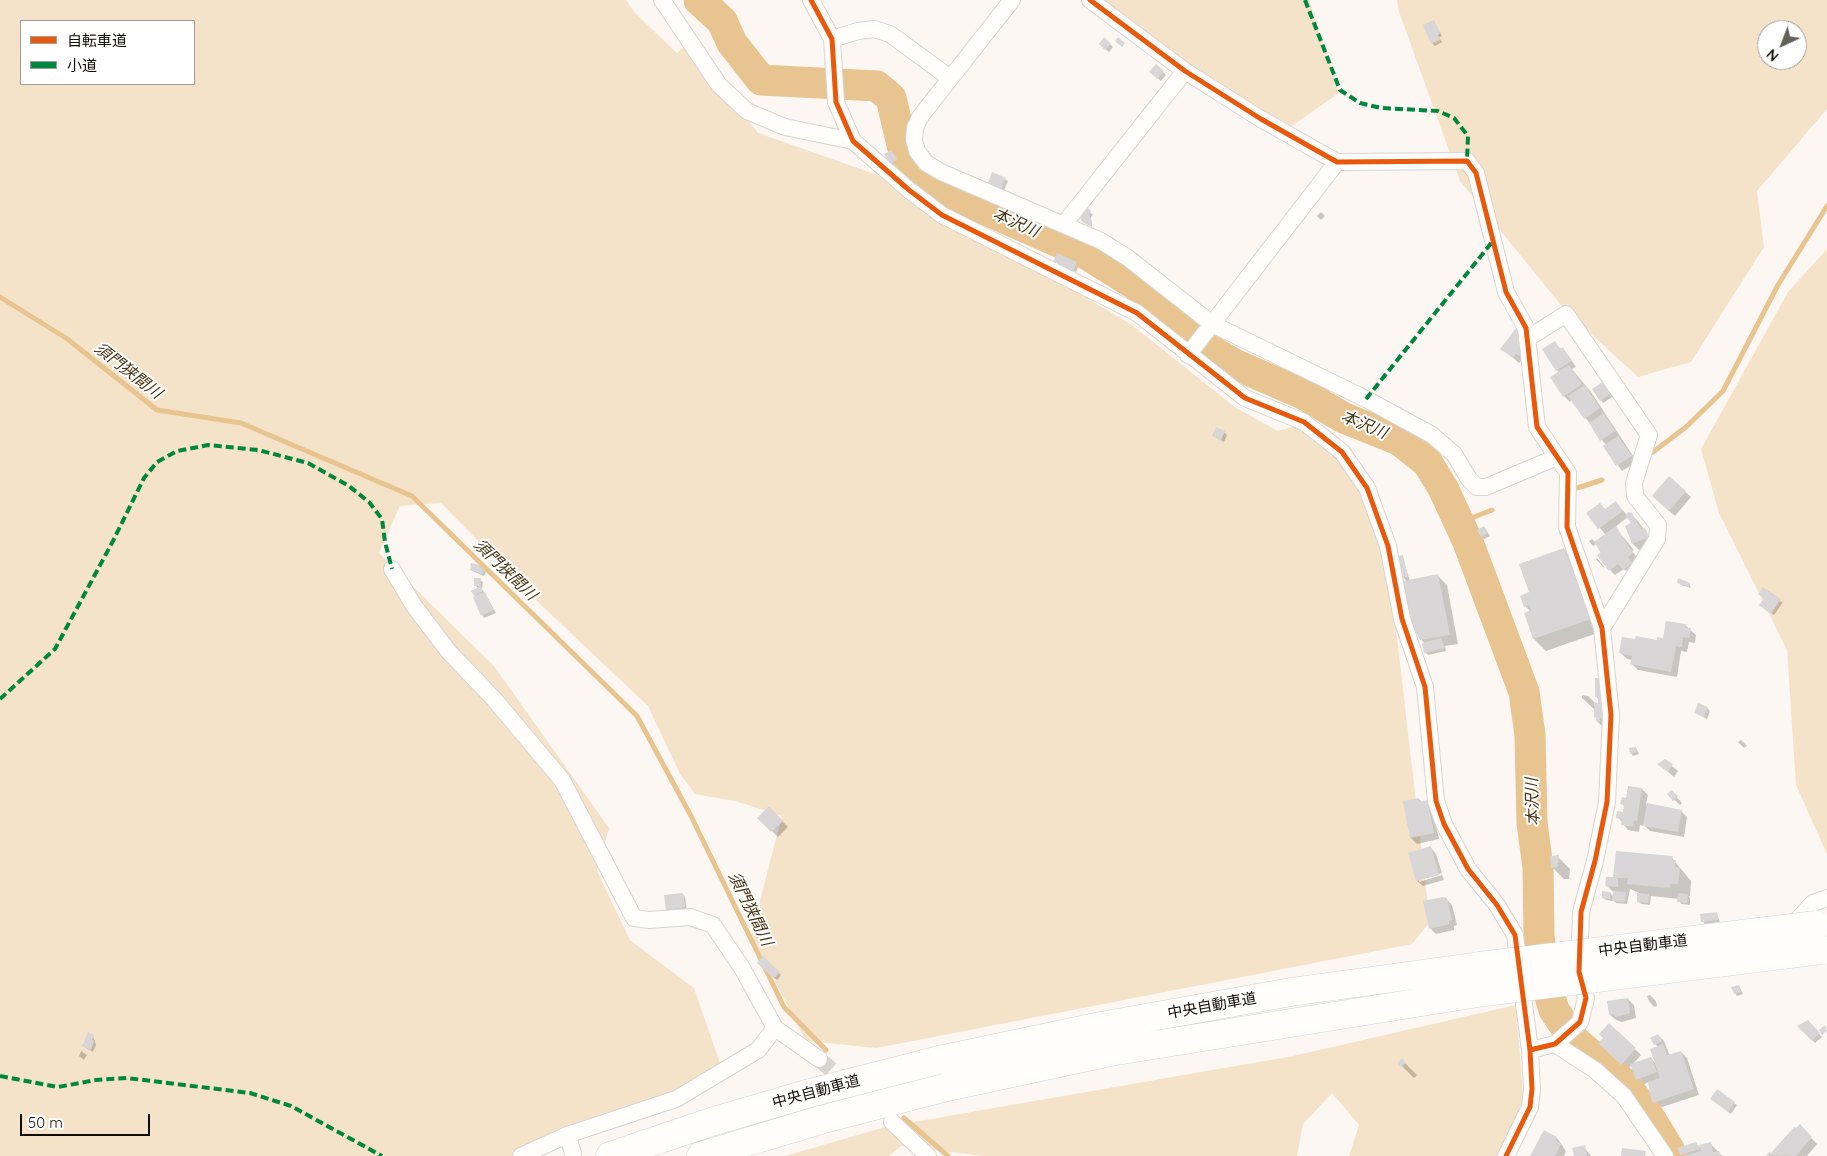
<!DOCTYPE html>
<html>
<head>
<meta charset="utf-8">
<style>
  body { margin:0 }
  #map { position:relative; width:1827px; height:1156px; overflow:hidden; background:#fcf7f2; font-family:Quicksand,"Noto Sans JP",sans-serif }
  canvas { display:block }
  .legend { position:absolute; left:20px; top:20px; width:175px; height:65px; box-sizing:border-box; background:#fff; border:1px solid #9f9e9c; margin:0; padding:6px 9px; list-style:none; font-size:15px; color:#0f0c08 }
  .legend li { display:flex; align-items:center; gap:10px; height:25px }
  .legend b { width:25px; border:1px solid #9f9e9c }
  .north { position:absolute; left:1757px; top:20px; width:50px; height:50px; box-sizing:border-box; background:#fff; border:1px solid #9f9e9c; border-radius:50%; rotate:223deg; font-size:14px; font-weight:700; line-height:20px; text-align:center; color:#0f0c08 }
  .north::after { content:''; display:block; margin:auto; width:18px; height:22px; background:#625e5a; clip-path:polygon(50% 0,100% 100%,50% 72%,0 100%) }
  .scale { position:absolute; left:20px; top:1114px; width:130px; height:22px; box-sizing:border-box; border:2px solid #0f0c08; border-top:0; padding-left:6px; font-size:15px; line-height:18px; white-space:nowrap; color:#0f0c08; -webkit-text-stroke:4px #fff; paint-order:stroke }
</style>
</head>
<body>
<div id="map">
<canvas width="1827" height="1156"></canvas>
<ul class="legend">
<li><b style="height:6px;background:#e8590c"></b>自転車道</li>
<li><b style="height:6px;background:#00873e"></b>小道</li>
</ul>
<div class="north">N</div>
<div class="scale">50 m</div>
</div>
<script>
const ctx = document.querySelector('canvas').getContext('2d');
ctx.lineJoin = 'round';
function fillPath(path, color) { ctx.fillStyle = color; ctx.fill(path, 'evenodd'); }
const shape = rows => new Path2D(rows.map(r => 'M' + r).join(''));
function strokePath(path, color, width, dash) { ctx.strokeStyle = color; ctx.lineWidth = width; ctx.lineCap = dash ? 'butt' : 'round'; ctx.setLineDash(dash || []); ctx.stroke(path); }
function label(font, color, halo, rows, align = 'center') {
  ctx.font = font + ' Quicksand,"Noto Sans JP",sans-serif'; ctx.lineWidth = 4; ctx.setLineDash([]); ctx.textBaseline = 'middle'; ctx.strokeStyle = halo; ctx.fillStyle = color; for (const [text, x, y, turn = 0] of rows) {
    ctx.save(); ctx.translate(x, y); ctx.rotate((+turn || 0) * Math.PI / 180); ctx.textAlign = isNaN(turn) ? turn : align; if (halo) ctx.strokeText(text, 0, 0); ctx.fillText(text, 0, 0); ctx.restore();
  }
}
fillPath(shape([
  [0,0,626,0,635,13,677,53,687,43,758,133,875,174,918,197,1132,325,1236,408,1278,431,1307,422,1346,451,1386,543,1430,922,1412,944,877,1048,806,1041,751,935,782,816,735,801,695,794,680,774,648,706,540,604,441,503,400,506,379,553,494,666,609,828,597,871,630,940,694,988,720,1063,682,1092,528,1156,0,1156],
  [21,21,194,21,194,84,21,84],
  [1090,0,1309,0,1339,93,1289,128,1205,84],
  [1397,0,1827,0,1827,109,1757,191,1764,247,1691,362,1638,377,1565,310,1460,181,1398,9],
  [1767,30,1797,30,1797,60,1767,60],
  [1827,249,1827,854,1796,785,1787,650,1719,513,1701,449,1788,292],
  [1516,1005,1524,1107,1497,1156,1349,1156,1359,1125,1332,1093,1303,1124,1297,1156,983,1156,901,1146,889,1156,785,1156,885,1127,1293,1056]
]), '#f5e3c9');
fillPath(shape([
  [1434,22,1442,36,1439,37,1442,42,1435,46,1432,43],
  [1104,39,1113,47,1109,52,1100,44],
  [1156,66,1166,75,1161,81,1151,72],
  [893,154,899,162,893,166,891,163],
  [1005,179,1008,181,1004,190,989,183],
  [1087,209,1093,215,1091,217,1092,227,1083,221],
  [1321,212,1325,216,1321,220,1317,216],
  [1076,263,1079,265,1076,272,1057,264],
  [1517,330,1522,335,1523,359,1519,363,1502,348],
  [1554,343,1568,355,1576,367,1572,369,1591,392,1637,462,1622,471,1604,447,1606,445,1572,400,1570,402,1564,396,1559,373,1557,370],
  [1604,383,1614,396,1603,403,1601,400],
  [1224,432,1227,435,1224,442,1213,436],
  [1670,478,1691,497,1675,516,1659,502],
  [1616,503,1627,515,1631,514,1637,520,1654,543,1639,550,1633,544,1626,527,1633,523,1628,517,1615,527,1634,550,1632,551,1638,559,1626,571,1624,569,1615,575,1610,570,1596,544,1593,546,1589,541,1592,539,1596,543,1606,535,1588,514,1606,510],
  [1484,527,1490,536,1484,539,1482,537],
  [1564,549,1576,562,1603,631,1546,651,1534,639,1525,614,1531,612,1525,606,1530,593],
  [1402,556,1410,581,1438,576,1447,585,1458,644,1445,646,1446,651,1428,655,1425,652,1425,644,1421,639,1407,581,1403,578,1398,557],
  [1597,558,1605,568,1604,568,1596,559],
  [472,565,480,566,486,572,484,576,474,572,471,570],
  [480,580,483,582,482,589,496,613,484,618,475,595,479,589,475,585],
  [1678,582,1689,584,1691,588,1681,585],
  [1762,597,1783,602,1774,615,1763,608,1765,599],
  [1685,625,1696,635,1695,643,1689,642,1687,652,1681,651,1677,677,1638,670,1632,664,1633,660,1627,659,1621,653,1664,640],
  [1597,679,1609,733,1597,721,1595,710,1582,698,1582,695,1588,696,1596,704,1599,704,1599,700,1596,696],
  [1707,708,1710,711,1707,719,1695,713],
  [1741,740,1747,746,1744,748,1738,742],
  [1636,748,1639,754,1633,756,1631,753],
  [1665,760,1678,771,1674,777,1659,764],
  [1629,787,1642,789,1648,795,1646,804,1681,811,1687,817,1684,837,1650,831,1643,824,1643,826,1640,825,1639,832,1628,830,1618,817,1624,813,1625,807,1622,804,1627,799],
  [1671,791,1682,803,1680,805,1668,794],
  [1419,799,1423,803,1427,802,1432,808,1439,839,1417,844,1411,838,1404,802],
  [769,808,788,827,778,837,759,818],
  [1431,848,1436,854,1442,873,1419,879,1419,882,1442,875,1444,880,1423,886,1417,881],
  [1558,857,1570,869,1569,879,1564,879,1552,867],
  [1672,858,1691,881,1690,896,1688,896,1690,898,1690,905,1681,904,1679,899,1651,896,1650,905,1641,904,1638,901,1639,893,1630,889,1627,904,1616,903,1612,899,1612,901,1606,900,1603,898,1610,893,1614,897,1614,893,1606,885,1614,879],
  [683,894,685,897,687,910,670,912,667,909],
  [1446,899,1452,905,1457,925,1454,926,1454,930,1436,934,1430,928],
  [1716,913,1720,922,1705,924,1703,922],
  [763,958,781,975,777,980,759,963],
  [1739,986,1743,994,1737,996,1735,993],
  [1650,995,1656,1001,1657,1006,1654,1007,1649,1001,1647,996],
  [1628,999,1634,1005,1636,1018,1622,1022,1616,1020,1610,1015],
  [1808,1022,1822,1037,1815,1043,1799,1026],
  [1610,1025,1641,1055,1632,1065,1651,1058,1656,1064,1658,1047,1655,1044,1658,1035,1664,1041,1670,1056,1681,1052,1687,1058,1699,1095,1659,1108,1653,1102,1649,1082,1643,1085,1637,1079,1632,1065,1628,1069,1606,1049,1605,1038],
  [93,1036,96,1045,93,1052,83,1046],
  [81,1051,87,1055,84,1060,79,1056],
  [1402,1060,1417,1075,1414,1078,1399,1063],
  [1711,1099,1734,1103,1737,1105,1731,1114],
  [1800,1126,1817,1144,1807,1156,1769,1156,1768,1155,1769,1153,1771,1155,1794,1129],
  [1557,1138,1566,1151,1564,1156,1532,1156],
  [1696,1143,1699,1147,1711,1144,1722,1156,1681,1155],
  [1584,1147,1591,1156,1575,1156]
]), '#0003');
strokePath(shape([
  [0,297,66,338,157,410,241,423,412,496,637,716,691,816,784,1007,826,1050],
  [1653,452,1686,427,1723,391,1778,285,1827,206],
  [1577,488,1602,480],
  [1459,523,1492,510],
  [904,1118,948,1156]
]), '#e8c590', 5);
strokePath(shape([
  [699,0,722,21,732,43,761,80,877,86,891,98,902,145,913,167,934,187,1088,255,1136,285,1209,349,1234,364,1303,394,1344,418,1399,440,1427,462,1443,488,1468,542,1524,692,1530,735,1532,823,1538,868,1539,937,1547,987,1554,1010,1574,1040,1626,1085,1650,1118,1669,1149,1671,1156]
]), '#e8c590', 31);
fillPath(shape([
  [1434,20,1440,33,1438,35,1440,40,1431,44,1423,25],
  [1104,37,1111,44,1105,50,1099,44],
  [1118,37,1125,43,1122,47,1115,41],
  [1156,64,1164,71,1158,79,1149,72],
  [891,150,897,159,890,164,884,154],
  [992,172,1006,178,1001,189,988,183],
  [1087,207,1091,211,1089,214,1092,222,1090,226,1082,222,1079,215],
  [1057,253,1077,262,1073,271,1053,262],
  [1516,328,1523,351,1519,356,1516,354,1513,358,1500,349],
  [1555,341,1560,349,1563,347,1571,361,1556,371,1542,349],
  [1569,365,1582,384,1563,397,1550,377],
  [1604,381,1612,393,1600,401,1592,389],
  [1585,385,1600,408,1584,419,1568,396],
  [1604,413,1615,431,1600,441,1589,423],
  [1216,427,1225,431,1221,440,1212,436],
  [1618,436,1632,456,1616,466,1603,446],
  [1669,476,1686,491,1669,511,1652,496],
  [1616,501,1623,511,1598,529,1586,513,1600,503,1605,509],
  [1629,512,1632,513,1641,529,1645,528,1649,537,1632,544,1625,526,1631,523,1625,515],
  [1484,526,1488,533,1481,537,1477,530],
  [1616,526,1633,553,1628,557,1632,563,1623,570,1618,564,1609,571,1597,555,1601,552,1594,542],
  [1564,548,1591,619,1533,639,1524,613,1531,610,1529,605,1524,607,1520,596,1529,592,1519,564],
  [1403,555,1408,577,1402,578,1397,556],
  [471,563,480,565,479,567,484,569,482,574,470,570],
  [1438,574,1450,635,1420,640,1411,623,1403,581],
  [474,578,481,578,480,586,474,586],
  [1678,578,1690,583,1689,587,1677,583],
  [481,586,483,591,474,596,471,591],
  [1763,587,1781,599,1771,614,1759,605,1764,598,1758,594],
  [485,592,494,610,481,616,473,597],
  [1666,621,1686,624,1685,627,1691,628,1689,638,1683,637,1682,647,1676,646,1671,672,1630,664,1632,656,1619,653,1622,637,1635,639,1636,636,1657,640,1657,637,1663,638],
  [1441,638,1445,648,1424,653,1422,643],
  [1595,678,1605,678,1604,718,1600,718,1600,722,1596,721,1596,717,1594,718,1594,702,1598,703,1598,697,1595,697],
  [1698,703,1708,707,1704,717,1694,713],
  [1636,747,1637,752,1630,754,1629,748],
  [1665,759,1673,764,1668,772,1657,764],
  [1628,786,1642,788,1637,821,1634,820,1633,827,1621,825,1622,819,1616,818,1617,811,1623,812,1624,805,1620,804,1622,797,1626,798],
  [1671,790,1678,796,1673,801,1667,794],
  [1419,798,1420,802,1427,800,1434,833,1410,838,1403,801],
  [1647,803,1682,810,1678,832,1643,826],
  [769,806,783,821,771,832,757,818],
  [1431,846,1439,875,1416,881,1408,853],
  [1616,851,1673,856,1672,860,1676,860,1675,867,1680,868,1678,884,1670,884,1670,888,1627,884,1628,878,1618,878,1618,887,1605,886,1606,877,1613,877],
  [1559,855,1558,867,1551,868,1550,856],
  [1602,891,1610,892,1610,899,1602,898],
  [1613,891,1626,892,1625,902,1612,901],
  [683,893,685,907,666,910,664,895],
  [1637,893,1649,894,1648,903,1637,902],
  [1678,893,1688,894,1687,903,1677,902],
  [1443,897,1447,898,1452,920,1449,921,1449,924,1429,929,1423,901],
  [1717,912,1718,920,1701,922,1700,914],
  [763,956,780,972,774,978,757,963],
  [1739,985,1741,992,1734,994,1731,987],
  [1628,998,1630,1013,1615,1017,1614,1014,1609,1015,1607,1001],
  [1808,1020,1820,1033,1812,1041,1797,1026],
  [1609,1023,1636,1048,1621,1065,1598,1043,1603,1038,1599,1034],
  [1825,1025,1827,1031,1822,1035,1819,1030],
  [88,1032,94,1035,92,1040,94,1041,91,1050,82,1046],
  [1658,1034,1662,1041,1654,1045,1650,1038],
  [1663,1044,1667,1055,1681,1051,1694,1089,1652,1103,1648,1082,1660,1078,1650,1049],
  [1651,1057,1657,1072,1636,1080,1630,1064],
  [1402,1058,1406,1063,1401,1067,1397,1063],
  [1717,1089,1735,1102,1728,1112,1710,1099],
  [1800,1124,1812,1137,1796,1156,1766,1155,1769,1152,1771,1153,1794,1127,1796,1128],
  [1544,1130,1557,1137,1555,1140,1561,1144,1555,1156,1530,1156],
  [1696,1142,1699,1149,1680,1155,1677,1148],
  [1711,1142,1713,1152,1719,1151,1720,1156,1683,1156,1701,1151,1699,1145],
  [1585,1145,1587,1156,1574,1156,1572,1148],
  [1622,1148,1646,1151,1645,1156,1621,1156]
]), '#d8d6d6');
strokePath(shape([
  [819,1059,850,1086]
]), '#d8d4cf', 16, [16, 8]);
const street = shape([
  [662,0,719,85,747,111,785,127,853,141],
  [811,0,832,39,836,102,853,141,909,190,942,215,1137,313,1245,398,1304,422,1342,452,1367,488,1388,546,1402,619,1425,687,1436,801,1444,824,1468,869,1497,905,1515,935,1530,1050,1532,1089,1530,1107,1506,1156],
  [1012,0,920,117,915,128,914,140,917,151,926,163,941,172,1101,241,1128,258,1212,324,1366,399,1432,435,1454,454,1469,479,1477,487,1486,487,1557,457],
  [1090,0,1185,71,1261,119,1337,162,1467,161,1476,173,1506,292,1526,328,1537,427,1568,473,1567,527,1602,628,1611,715,1607,802,1595,861,1581,912,1579,972,1586,998,1580,1022,1555,1044,1530,1050],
  [832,39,858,31,874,29,890,34,950,78],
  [1064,224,1185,71],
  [1527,339,1566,314,1649,435,1634,483,1635,496,1658,525,1657,539,1602,628],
  [1188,355,1337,162],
  [392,569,414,606,449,652,494,699,562,780,634,918,649,920,690,917,713,925,742,968,775,1028,819,1059],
  [1789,929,1813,903,1827,898],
  [1555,1044,1595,1070,1624,1096,1665,1156],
  [892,1122,928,1156],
  [567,1135,573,1153],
  [521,1156,567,1135,676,1099,758,1050,775,1028]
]);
const highway = shape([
  [610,1156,711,1122,810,1093,939,1060,1101,1026,1291,992,1480,966],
  [701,1156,820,1120,947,1087,1110,1052,1484,992]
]);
strokePath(street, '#d8d4cf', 18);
strokePath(highway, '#d8d4cf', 29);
strokePath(street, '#fffefd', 16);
strokePath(highway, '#fffefd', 28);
const highwayBridge = shape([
  [1480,966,1816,925],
  [1484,992,1821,950]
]);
strokePath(highwayBridge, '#d8d4cf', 29, []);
strokePath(highwayBridge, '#fffefd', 28);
strokePath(shape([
  [1305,0,1340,90,1360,103,1381,108,1438,111,1454,118,1468,136,1467,161],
  [1366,399,1493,241],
  [0,699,55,649,113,541,144,478,157,462,177,451,208,445,258,450,308,463,349,486,369,502,382,519,385,542,392,569],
  [0,1076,58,1087,96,1080,127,1078,250,1093,291,1106,382,1156]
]), '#00873e', 4, [8, 4]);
strokePath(shape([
  [811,0,832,39,836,102,853,141,909,190,942,215,1137,313,1245,398,1304,422,1342,452,1367,488,1388,546,1402,619,1425,687,1436,801,1444,824,1468,869,1497,905,1515,935,1530,1050,1532,1089,1530,1107,1506,1156],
  [1090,0,1185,71,1261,119,1337,162,1467,161,1476,173,1506,292,1526,328,1537,427,1568,473,1567,527,1602,628,1611,715,1607,802,1595,861,1581,912,1579,972,1586,998,1580,1022,1555,1044,1530,1050]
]), '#e8590c', 5);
label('15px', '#0f0c08', '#fff', [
  ["中央自動車道",1643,946,-7],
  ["中央自動車道",1212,1006,-10],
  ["中央自動車道",816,1092,-15]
]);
label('italic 16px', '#473313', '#fff', [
  ["本沢川",1016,223,24],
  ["須門狭間川",128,371,38],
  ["本沢川",1364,425,23],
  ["須門狭間川",505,570,44],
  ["本沢川",1533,802,-92],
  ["須門狭間川",750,909,64]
]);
</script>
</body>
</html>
